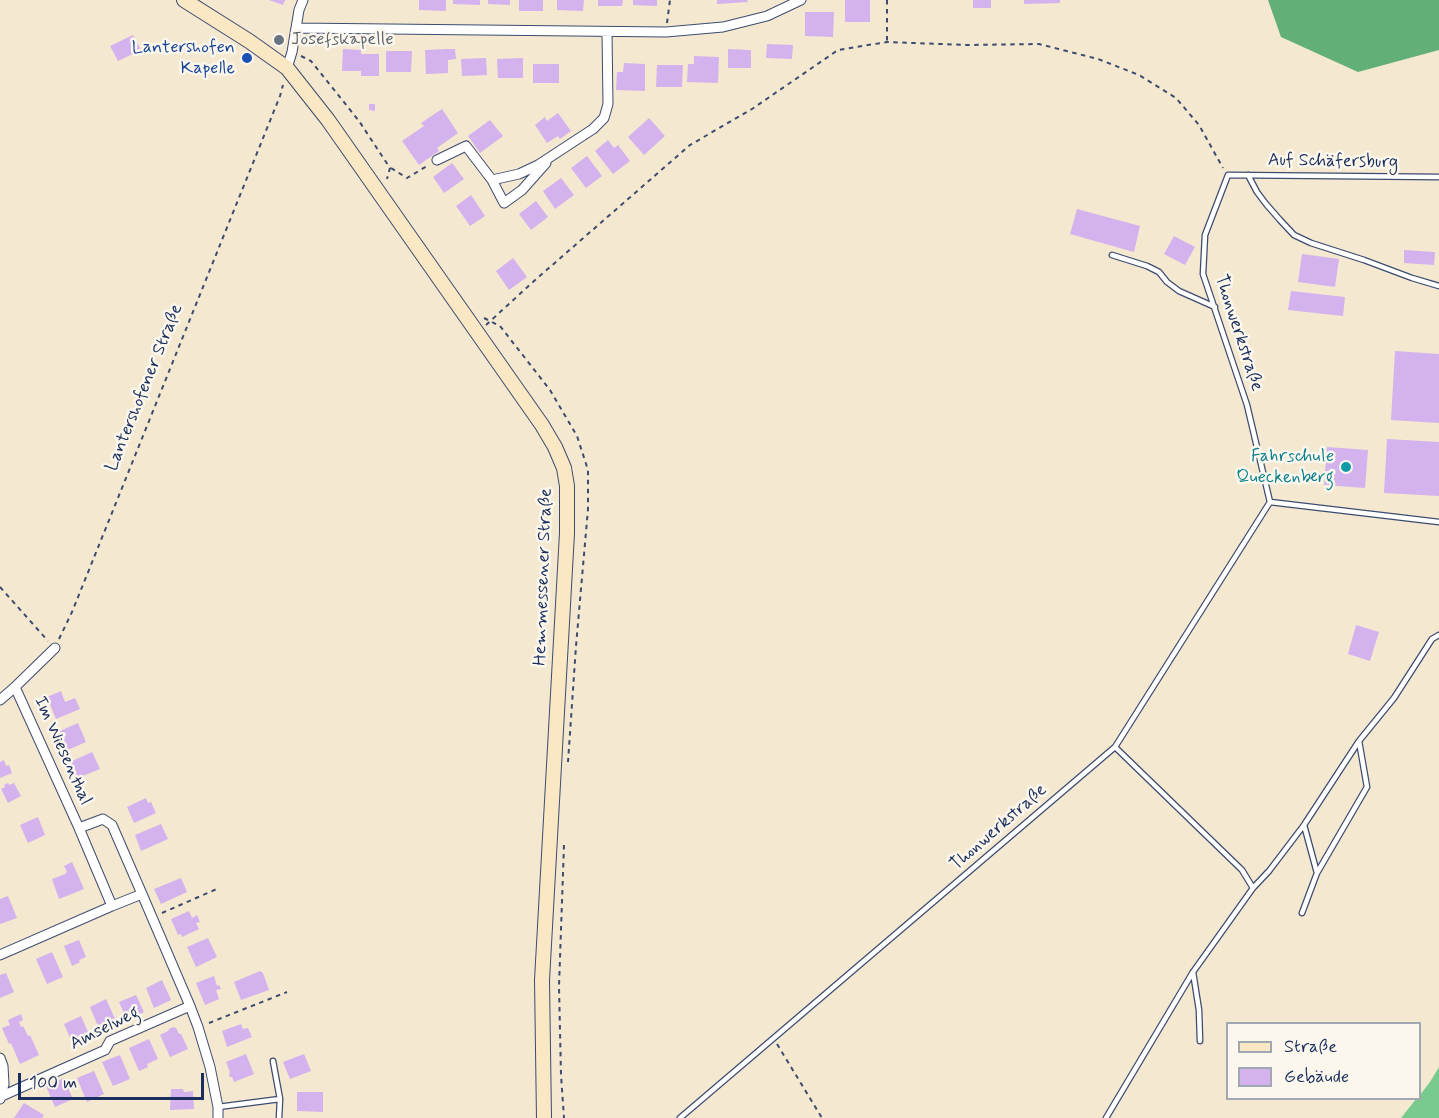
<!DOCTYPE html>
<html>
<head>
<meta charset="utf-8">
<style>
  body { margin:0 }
  #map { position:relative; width:1439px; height:1118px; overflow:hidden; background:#f4e8d0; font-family:Mynerve,sans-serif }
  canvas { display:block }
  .legend { position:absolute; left:1226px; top:1022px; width:195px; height:78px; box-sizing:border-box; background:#fbf7ec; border:2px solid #a1a7b3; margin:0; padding:8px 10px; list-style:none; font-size:18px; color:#1b2f5e }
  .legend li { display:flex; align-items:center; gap:12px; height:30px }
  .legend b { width:30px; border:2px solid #a1a7b3 }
  .scale { position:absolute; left:18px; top:1073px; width:186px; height:27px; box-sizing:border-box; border:3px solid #1b2f5e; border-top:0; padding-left:8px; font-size:18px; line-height:21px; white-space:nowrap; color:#1b2f5e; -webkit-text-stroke:4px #fbf7ec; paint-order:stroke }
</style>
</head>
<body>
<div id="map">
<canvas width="1439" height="1118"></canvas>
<ul class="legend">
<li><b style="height:8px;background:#fae7c3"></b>Straße</li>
<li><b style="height:16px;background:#d4b2ed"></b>Gebäude</li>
</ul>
<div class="scale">100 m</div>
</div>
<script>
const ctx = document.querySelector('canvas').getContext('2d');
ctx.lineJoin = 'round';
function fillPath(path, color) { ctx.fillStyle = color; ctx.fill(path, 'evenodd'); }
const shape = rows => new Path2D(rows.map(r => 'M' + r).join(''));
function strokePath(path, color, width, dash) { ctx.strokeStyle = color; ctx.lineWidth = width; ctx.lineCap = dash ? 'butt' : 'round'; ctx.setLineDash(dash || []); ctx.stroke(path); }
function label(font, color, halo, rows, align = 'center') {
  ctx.font = font + ' Mynerve,sans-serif'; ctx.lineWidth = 5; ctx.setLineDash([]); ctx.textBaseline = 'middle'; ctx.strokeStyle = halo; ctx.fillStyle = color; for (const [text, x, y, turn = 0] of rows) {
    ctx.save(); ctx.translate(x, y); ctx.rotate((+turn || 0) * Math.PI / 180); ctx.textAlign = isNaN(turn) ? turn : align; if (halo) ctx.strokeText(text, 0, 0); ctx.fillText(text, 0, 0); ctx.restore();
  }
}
fillPath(shape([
  [1439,1067,1439,1118,1401,1118,1416,1099,1420,1098,1420,1095,1430,1082]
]), '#78cb8d');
fillPath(shape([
  [1268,0,1439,0,1439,50,1358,72,1281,37]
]), '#62af78');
fillPath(shape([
  [269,0,285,0,283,5],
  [419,0,446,0,446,11,419,10],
  [453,0,480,0,480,5,453,4],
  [488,0,510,0,510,5,488,4],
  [519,0,543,0,543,11,519,11],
  [557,0,584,0,583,11,557,10],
  [598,0,623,0,622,6,598,6],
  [633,0,657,0,657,6,633,5],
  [717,0,747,0,748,2,717,4],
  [845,0,870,0,870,22,845,22],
  [973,0,991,0,991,8,973,8],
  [1024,0,1060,0,1060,3,1024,4],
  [805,12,834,12,833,37,805,36],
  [133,35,141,50,118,61,110,46],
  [284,35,284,42,277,43,274,41,274,38,277,36],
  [767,44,793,45,792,59,766,58],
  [343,49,361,50,361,54,379,54,379,76,361,76,361,71,342,71],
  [447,49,455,49,456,59,448,60,448,73,426,74,425,50],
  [728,49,751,50,751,68,728,68],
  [386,51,412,51,411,72,386,72],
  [694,56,719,57,718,83,687,82,688,64,694,64],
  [486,58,487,75,462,76,461,59],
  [523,58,523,78,498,78,497,59],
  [624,63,645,64,645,91,616,90,617,72,623,72],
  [533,64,559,64,559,83,533,83],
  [657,65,683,65,682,87,656,87],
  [369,104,375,104,375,111,369,110],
  [442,109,458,133,437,148,439,151,419,165,402,141,424,126,421,123],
  [558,113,571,131,560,139,558,136,547,143,535,125,545,117,547,121],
  [649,118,665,136,644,155,628,137],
  [490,120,503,136,480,153,468,136],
  [608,140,614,148,618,145,630,161,613,174,595,151],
  [587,156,602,176,586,188,571,168],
  [452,163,464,179,444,193,433,177],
  [561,178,574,195,555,209,543,191],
  [471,195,485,216,470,226,456,206],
  [536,201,548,217,531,230,519,214],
  [1077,209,1140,226,1134,252,1070,234],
  [1174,236,1195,247,1185,265,1164,254],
  [1404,250,1435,252,1434,265,1404,263],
  [1302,254,1339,259,1335,287,1298,282],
  [513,258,527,277,509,290,496,271],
  [1291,291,1345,297,1343,316,1288,310],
  [1395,351,1439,354,1439,423,1391,420],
  [1387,439,1439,442,1439,496,1384,493],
  [1327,447,1368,450,1365,488,1324,485],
  [1356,625,1379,632,1370,661,1348,654],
  [61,691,65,702,75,698,80,709,56,719,47,697],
  [78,723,86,742,63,752,55,733],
  [92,752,100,769,75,779,68,763],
  [4,760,6,766,9,765,12,773,0,778,0,762],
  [8,783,9,785,14,783,21,796,8,803,1,789,5,787,4,785],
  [146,798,148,803,151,802,156,813,134,823,127,807],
  [38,817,45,835,28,843,20,825],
  [161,824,168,839,141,851,135,835],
  [72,862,84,889,59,899,52,879,65,874,67,872,64,866],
  [181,878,187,892,161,904,154,889],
  [8,896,17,918,0,924,0,899],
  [189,911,192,918,197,915,200,922,196,923,199,929,182,937,181,934,178,935,171,919],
  [208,938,217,957,196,967,187,947],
  [79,940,86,957,79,960,80,962,72,966,64,946],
  [52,952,63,977,47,984,36,959],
  [260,971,263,973,269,990,241,1000,234,982],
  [6,973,14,992,0,998,0,975],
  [214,976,217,986,219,985,221,989,216,990,219,999,205,1005,196,983],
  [162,980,171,1000,154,1008,146,988],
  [136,995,144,1012,127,1020,119,1002],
  [106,999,117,1023,100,1031,90,1007],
  [21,1014,23,1020,19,1022,21,1027,23,1026,28,1036,30,1035,39,1055,20,1064,11,1043,9,1044,2,1028,10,1025,8,1020],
  [81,1016,91,1039,74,1047,64,1024],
  [241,1024,243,1029,248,1028,252,1037,227,1047,222,1031],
  [173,1027,176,1028,179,1034,181,1034,188,1049,170,1057,160,1035,168,1031,169,1029],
  [149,1039,158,1059,147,1064,148,1067,139,1071,129,1048],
  [246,1054,254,1074,234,1082,232,1077,230,1077,229,1075,230,1072,226,1062],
  [304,1054,311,1071,290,1079,283,1062],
  [120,1055,130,1079,113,1086,102,1062],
  [94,1071,104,1094,87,1102,77,1078],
  [64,1078,70,1088,69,1090,73,1099,55,1107,46,1086],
  [171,1089,183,1089,184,1092,193,1091,194,1109,170,1110],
  [297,1092,323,1092,323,1112,297,1111],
  [24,1103,44,1115,42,1118,14,1118]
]), '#d4b2ed');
const service = shape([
  [1248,175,1257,192,1266,204,1280,220,1294,235,1311,243,1364,260,1412,278,1439,286],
  [1112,255,1147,266,1159,272,1167,282,1179,291,1215,307],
  [1270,502,1439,522],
  [1317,873,1304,825,1359,741],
  [1253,888,1269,871,1304,825],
  [1302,913,1317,873,1367,787,1359,741,1394,698,1432,639,1439,635],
  [1193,972,1199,1010,1200,1041],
  [273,1061,280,1099],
  [218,1107,280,1099,279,1118],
  [680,1118,1115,747,1270,502,1247,405,1203,274,1205,235,1228,175,1439,177],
  [1106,1118,1193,972,1253,888,1242,870,1115,747]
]);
const minor = shape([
  [296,28,666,32,723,27,767,16,801,0],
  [287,68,292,52,299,10,303,0],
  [437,160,466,146,492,180,519,174,538,165,593,129,604,118,608,104,607,32],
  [492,180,504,203,522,190,546,163],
  [15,687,79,828,112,906,142,894,190,1006,198,1027,210,1067,218,1107,218,1118],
  [0,700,15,687,55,648],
  [79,828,103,819,112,825,142,894],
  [0,955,112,906],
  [0,1058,3,1066,4,1084,0,1099],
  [2,1096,105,1050,110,1041,190,1006]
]);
const secondary = shape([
  [184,0,249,41,287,68,328,120,542,425,555,447,564,468,567,486,567,533,542,980,544,1118]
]);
strokePath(service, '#3c4b6f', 7);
strokePath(minor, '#3c4b6f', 11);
strokePath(secondary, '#3c4b6f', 16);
strokePath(shape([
  [887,0,887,42],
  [667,23,670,0],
  [301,56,311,61,359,121,390,168,387,179],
  [391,168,407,178,427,166],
  [484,318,500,326,550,390,577,436,588,470,588,509,576,646,568,762],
  [486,325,534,281,690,145,752,109,838,50,887,42,967,45,1039,44,1098,59,1139,75,1176,98,1199,125,1223,168],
  [0,587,48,641],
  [59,639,72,612,280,96,283,85],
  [564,845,559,986,561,1075,564,1118],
  [162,913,219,888],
  [209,1023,287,992],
  [777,1044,822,1118]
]), '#3c4b6f', 2, [4.5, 4.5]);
strokePath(service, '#fff', 4.5);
strokePath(minor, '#fff', 9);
strokePath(secondary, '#fae7c3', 14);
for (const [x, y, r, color] of [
  [279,40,6,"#6b7280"],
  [247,58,6,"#1a4fb4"],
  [1346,467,6,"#0f9aa8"]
]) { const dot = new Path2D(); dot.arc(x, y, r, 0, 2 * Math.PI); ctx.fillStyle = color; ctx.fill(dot); strokePath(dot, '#fbf7ec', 2); }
label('18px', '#5b616d', '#fbf7ec', [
  ["Josefskapelle",291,40]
], 'left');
label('18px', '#164399', '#fbf7ec', [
  ["Lantershofen",235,48],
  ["Kapelle",235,69]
], 'right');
label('18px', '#1b2f5e', '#fbf7ec', [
  ["Auf Schäfersburg",1333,162,1],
  ["Thonwerkstraße",1238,333,72],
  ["Lantershofener Straße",145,388,-68],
  ["Hemmessener Straße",544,577,-88],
  ["Im Wiesenthal",62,751,66],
  ["Thonwerkstraße",999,828,-41],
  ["Amselweg",105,1029,-27]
]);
label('18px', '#0d838f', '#fbf7ec', [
  ["Fahrschule",1334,457],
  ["Queckenberg",1334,478]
], 'right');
</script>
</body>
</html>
